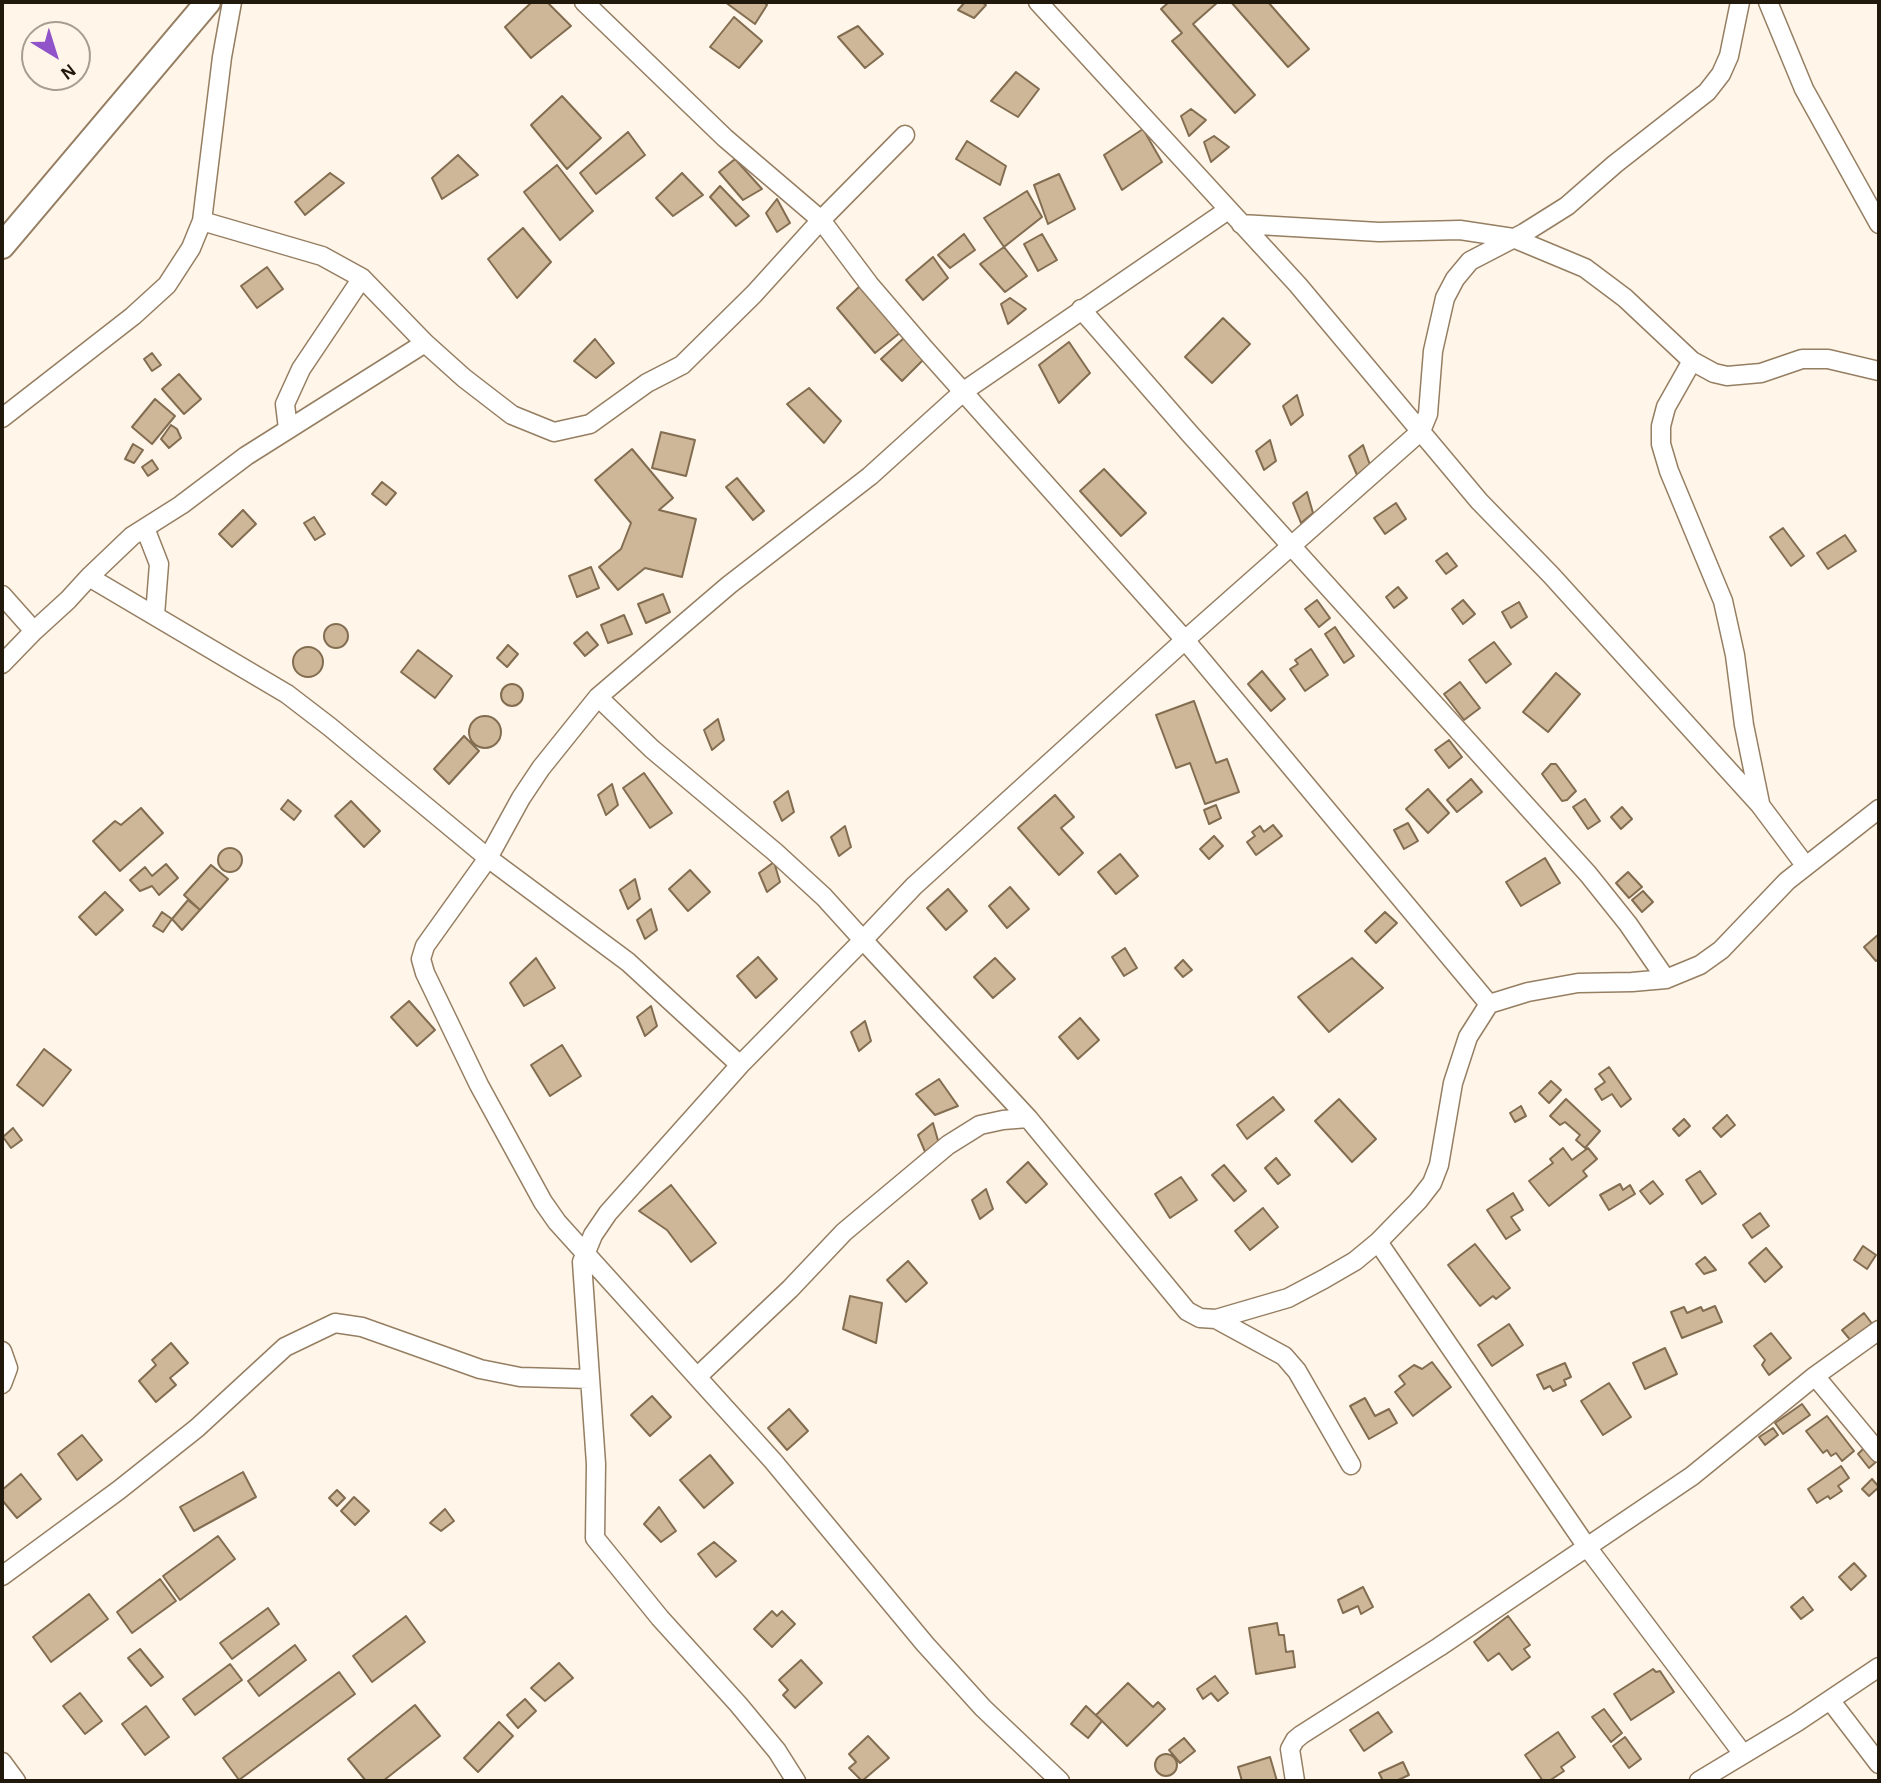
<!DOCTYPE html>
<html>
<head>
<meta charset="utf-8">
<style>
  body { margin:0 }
  #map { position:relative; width:1881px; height:1783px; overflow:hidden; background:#fff5e8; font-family:"Alegreya Sans",sans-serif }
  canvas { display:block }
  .frame { position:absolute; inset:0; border:4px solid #22190d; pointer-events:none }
  .north { position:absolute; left:21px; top:21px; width:70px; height:70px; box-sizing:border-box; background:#fff5e8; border:2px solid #a79d90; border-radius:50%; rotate:142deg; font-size:19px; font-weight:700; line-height:28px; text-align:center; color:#22190d }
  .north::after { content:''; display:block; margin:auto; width:24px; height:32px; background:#9153c9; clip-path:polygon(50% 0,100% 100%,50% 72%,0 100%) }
</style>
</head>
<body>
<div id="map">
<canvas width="1881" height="1783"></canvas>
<div class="frame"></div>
<div class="north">N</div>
</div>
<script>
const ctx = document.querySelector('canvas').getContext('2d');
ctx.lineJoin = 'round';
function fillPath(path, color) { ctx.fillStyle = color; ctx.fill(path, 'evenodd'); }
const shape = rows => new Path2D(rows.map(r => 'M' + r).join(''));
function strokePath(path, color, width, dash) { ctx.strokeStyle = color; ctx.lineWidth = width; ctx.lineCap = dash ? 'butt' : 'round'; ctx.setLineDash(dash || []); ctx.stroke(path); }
const building = shape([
  [532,2,547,2,571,26,531,58,505,27,532,2],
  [725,2,764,2,767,5,755,24,725,2],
  [965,2,981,2,986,5,974,18,958,10,965,2],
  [1169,2,1218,2,1193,24,1255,95,1235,113,1172,41,1182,33,1161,9,1169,2],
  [1231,2,1268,2,1309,49,1288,67,1231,2],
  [734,17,762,41,739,68,710,47,734,17],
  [858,26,883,54,865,68,838,37,858,26],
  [1016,72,1039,89,1018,117,991,101,1016,72],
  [562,96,601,138,567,169,531,125,562,96],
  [1191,109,1206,120,1189,136,1181,116,1191,109],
  [1143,129,1162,162,1122,190,1104,155,1143,129],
  [628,132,645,155,596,194,580,173,628,132],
  [1214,136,1229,147,1211,162,1204,142,1214,136],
  [967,141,1006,166,1000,185,956,159,967,141],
  [458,155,478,175,442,199,432,178,458,155],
  [735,159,762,189,743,200,719,172,735,159],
  [557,165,593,211,560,240,524,192,557,165],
  [330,173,344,183,305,215,295,202,330,173],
  [682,173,703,195,673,216,656,198,682,173],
  [1059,174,1075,209,1048,224,1034,185,1059,174],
  [720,186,749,216,736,226,710,197,720,186],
  [1027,191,1042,217,1004,247,984,218,1027,191],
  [777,199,790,223,777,232,766,213,777,199],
  [523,228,551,262,517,298,488,259,523,228],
  [964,234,975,250,950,268,938,255,964,234],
  [1042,234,1057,260,1038,271,1024,244,1042,234],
  [1004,247,1027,276,1005,292,980,264,1004,247],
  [933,257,948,278,923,300,906,280,933,257],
  [267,267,283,289,257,308,241,286,267,267],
  [860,286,901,332,875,353,837,308,860,286],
  [1010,298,1026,309,1008,324,1001,304,1010,298],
  [1223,318,1250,344,1212,383,1185,357,1223,318],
  [905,337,923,360,902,381,881,359,905,337],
  [595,339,614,363,596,378,574,361,595,339],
  [1069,342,1090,373,1059,403,1039,365,1069,342],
  [152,353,161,365,152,371,144,359,152,353],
  [179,374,201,399,184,414,162,389,179,374],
  [809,388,841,421,824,443,787,404,809,388],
  [1297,395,1303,415,1291,425,1283,406,1297,395],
  [155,399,175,416,152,444,132,427,155,399],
  [171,425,177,429,181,438,169,448,161,439,171,425],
  [661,432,695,440,686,476,652,468,661,432],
  [1270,440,1276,461,1264,470,1256,451,1270,440],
  [133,444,143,450,134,463,125,459,133,444],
  [1363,445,1370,465,1357,475,1349,456,1363,445],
  [632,449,673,498,659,510,696,519,682,577,645,568,618,590,599,567,621,549,631,523,595,480,632,449],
  [152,460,158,469,148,476,142,467,152,460],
  [1104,469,1146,513,1121,536,1080,491,1104,469],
  [737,478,764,511,753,520,726,487,737,478],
  [382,482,396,493,386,505,372,494,382,482],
  [1307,492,1313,513,1301,523,1293,503,1307,492],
  [1396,503,1406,519,1385,534,1374,518,1396,503],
  [243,510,256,524,232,547,219,534,243,510],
  [314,517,325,534,315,540,304,523,314,517],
  [1783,528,1804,556,1791,566,1770,537,1783,528],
  [1845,535,1856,551,1828,569,1817,553,1845,535],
  [1447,553,1457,566,1446,574,1436,561,1447,553],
  [591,567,599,588,577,597,569,576,591,567],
  [1398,587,1407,598,1394,608,1386,597,1398,587],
  [663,594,670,612,646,623,638,604,663,594],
  [1317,600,1330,618,1319,627,1305,609,1317,600],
  [1463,600,1475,614,1463,624,1452,609,1463,600],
  [1519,602,1527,617,1511,628,1502,612,1519,602],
  [624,615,632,634,608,643,601,625,624,615],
  '324 636a12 12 0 1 1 24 0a12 12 0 1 1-24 0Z',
  [1335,627,1354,656,1344,663,1325,634,1335,627],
  [587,632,598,645,585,656,574,643,587,632],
  [1494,642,1511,664,1486,683,1469,660,1494,642],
  [508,645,518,654,507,667,497,658,508,645],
  '293 662a15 15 0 1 1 30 0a15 15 0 1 1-30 0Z',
  [1311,649,1328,675,1305,691,1290,669,1298,664,1295,660,1311,649],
  [418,650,452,676,435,698,401,672,418,650],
  [1262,671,1285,699,1271,711,1248,684,1262,671],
  [1556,673,1580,694,1548,732,1523,712,1556,673],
  [1460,682,1480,708,1464,720,1444,694,1460,682],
  '501 695a11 11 0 1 1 22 0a11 11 0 1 1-22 0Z',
  [1194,701,1216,763,1227,759,1239,792,1205,804,1190,763,1176,768,1156,715,1194,701],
  '469 732a16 16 0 1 1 32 0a16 16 0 1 1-32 0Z',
  [718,719,724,740,712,750,704,730,718,719],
  [464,736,479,751,449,784,434,769,464,736],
  [1449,740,1462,757,1449,768,1435,750,1449,740],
  [1551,764,1556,764,1576,791,1567,800,1562,801,1542,774,1551,764],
  [644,773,672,813,650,828,623,788,644,773],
  [1471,779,1482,792,1457,812,1447,800,1471,779],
  [612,784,618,805,606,815,598,795,612,784],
  [1428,789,1449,813,1428,833,1406,809,1428,789],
  [788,791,794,812,782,821,774,802,788,791],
  [1055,795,1074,817,1061,828,1083,853,1059,875,1018,828,1055,795],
  [1585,799,1600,821,1588,829,1573,807,1585,799],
  [288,800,301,811,294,820,281,809,288,800],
  [351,801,380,831,364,847,335,816,351,801],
  [1216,805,1221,818,1209,824,1204,810,1216,805],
  [1622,807,1632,819,1621,829,1611,817,1622,807],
  [141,808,163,833,120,871,93,841,115,821,121,825,141,808],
  [1408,823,1418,841,1404,849,1394,830,1408,823],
  [1273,825,1282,836,1256,855,1247,842,1255,836,1252,832,1260,826,1264,832,1273,825],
  [845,826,851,847,839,856,831,837,845,826],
  [1214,836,1223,846,1209,859,1200,849,1214,836],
  '218 860a12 12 0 1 1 24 0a12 12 0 1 1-24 0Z',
  [1120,854,1138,876,1116,894,1098,872,1120,854],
  [1545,858,1560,883,1521,906,1506,882,1545,858],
  [774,862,780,882,767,892,759,873,774,862],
  [166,864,178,878,159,895,152,886,140,891,130,880,145,867,152,876,166,864],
  [211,865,228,879,200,910,184,895,211,865],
  [690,870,710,892,688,911,669,889,690,870],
  [1628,872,1642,887,1629,898,1616,883,1628,872],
  [635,879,640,899,628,909,620,890,635,879],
  [1010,887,1029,909,1007,928,989,906,1010,887],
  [948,889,967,911,946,930,927,908,948,889],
  [1643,891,1653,902,1642,912,1632,900,1643,891],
  [105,892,123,910,96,935,79,917,105,892],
  [188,900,200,910,182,930,172,919,188,900],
  [651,909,657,930,645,939,637,920,651,909],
  [162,912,172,919,163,932,153,926,162,912],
  [1385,912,1397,923,1376,943,1365,931,1385,912],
  [1879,934,1879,959,1876,961,1864,947,1879,934],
  [1125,948,1137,968,1124,976,1112,957,1125,948],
  [758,957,777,979,756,998,737,976,758,957],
  [536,958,555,988,524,1006,510,983,536,958],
  [995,958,1015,979,993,998,974,977,995,958],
  [1352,958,1383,988,1329,1032,1298,997,1352,958],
  [1183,960,1192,970,1183,977,1175,968,1183,960],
  [409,1001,435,1030,417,1046,391,1017,409,1001],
  [651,1006,657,1026,645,1036,637,1017,651,1006],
  [1080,1018,1099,1040,1078,1059,1059,1037,1080,1018],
  [865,1021,871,1041,859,1051,851,1032,865,1021],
  [562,1045,581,1076,550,1096,531,1065,562,1045],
  [44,1049,71,1070,43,1106,17,1085,44,1049],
  [1609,1067,1631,1099,1621,1107,1612,1094,1602,1100,1595,1089,1605,1082,1599,1074,1609,1067],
  [939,1079,958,1106,935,1115,916,1094,939,1079],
  [1551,1081,1561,1090,1549,1103,1539,1093,1551,1081],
  [1273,1097,1284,1110,1247,1139,1237,1125,1273,1097],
  [1339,1099,1376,1139,1352,1162,1315,1121,1339,1099],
  [1566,1099,1600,1131,1585,1148,1576,1140,1580,1135,1565,1122,1560,1125,1550,1116,1566,1099],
  [1521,1106,1526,1116,1515,1122,1510,1113,1521,1106],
  [1727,1115,1735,1125,1721,1137,1713,1128,1727,1115],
  [1684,1119,1690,1126,1679,1136,1673,1129,1684,1119],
  [933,1123,939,1144,926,1154,918,1135,933,1123],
  [13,1128,22,1140,11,1148,3,1137,13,1128],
  [1563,1148,1572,1160,1588,1148,1597,1159,1583,1171,1587,1176,1549,1206,1529,1181,1553,1163,1550,1159,1563,1148],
  [1276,1158,1290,1175,1278,1184,1265,1168,1276,1158],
  [1028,1162,1047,1184,1026,1203,1007,1182,1028,1162],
  [1224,1165,1246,1191,1234,1201,1212,1175,1224,1165],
  [1700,1171,1716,1194,1702,1204,1686,1180,1700,1171],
  [1181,1177,1197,1200,1170,1218,1155,1194,1181,1177],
  [1653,1181,1663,1194,1650,1204,1640,1191,1653,1181],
  [1620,1184,1623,1190,1630,1185,1635,1194,1609,1210,1600,1195,1620,1184],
  [671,1185,716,1243,691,1262,667,1230,639,1211,671,1185],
  [986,1189,993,1209,980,1219,972,1200,986,1189],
  [1513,1193,1523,1210,1511,1217,1520,1230,1506,1239,1487,1210,1513,1193],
  [1263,1208,1278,1227,1250,1250,1235,1231,1263,1208],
  [1760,1213,1769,1226,1752,1238,1743,1225,1760,1213],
  [1475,1244,1510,1288,1496,1299,1493,1296,1480,1306,1448,1265,1475,1244],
  [1863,1246,1876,1255,1867,1269,1854,1260,1863,1246],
  [1766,1248,1782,1267,1765,1282,1749,1263,1766,1248],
  [1705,1257,1716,1270,1704,1274,1696,1264,1705,1257],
  [908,1261,927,1283,906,1302,887,1280,908,1261],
  [850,1296,882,1303,876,1343,843,1329,850,1296],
  [1715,1306,1722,1322,1682,1338,1671,1312,1684,1307,1687,1313,1701,1307,1703,1311,1715,1306],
  [1864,1313,1873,1325,1852,1342,1842,1330,1864,1313],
  [1509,1324,1523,1345,1492,1366,1478,1345,1509,1324],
  [1771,1333,1791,1358,1769,1375,1762,1365,1765,1360,1754,1346,1771,1333],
  [171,1343,188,1363,170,1378,176,1385,156,1402,139,1381,156,1365,152,1360,171,1343],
  [1665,1348,1677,1374,1645,1389,1633,1363,1665,1348],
  [1432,1362,1451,1387,1413,1416,1395,1392,1405,1384,1399,1376,1414,1365,1422,1369,1432,1362],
  [1565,1363,1571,1377,1564,1380,1566,1385,1553,1391,1550,1386,1544,1389,1537,1375,1565,1363],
  [1609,1383,1631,1417,1603,1435,1581,1401,1609,1383],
  [652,1396,671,1417,650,1436,631,1415,652,1396],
  [1365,1398,1375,1416,1389,1409,1397,1423,1369,1439,1350,1406,1365,1398],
  [1802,1404,1810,1415,1783,1434,1775,1423,1802,1404],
  [789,1409,808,1431,787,1450,768,1428,789,1409],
  [1827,1416,1854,1451,1842,1461,1836,1453,1831,1456,1827,1450,1823,1453,1806,1431,1827,1416],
  [1773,1428,1778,1435,1765,1445,1759,1437,1773,1428],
  [82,1435,102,1460,77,1480,58,1454,82,1435],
  [1865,1447,1877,1461,1869,1468,1858,1454,1865,1447],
  [710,1455,733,1483,704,1508,680,1480,710,1455],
  [1841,1466,1849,1478,1838,1486,1842,1491,1830,1499,1828,1496,1817,1503,1808,1489,1841,1466],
  [243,1472,256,1497,194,1531,180,1507,243,1472],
  [21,1474,41,1499,17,1518,2,1500,2,1490,21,1474],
  [1872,1479,1879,1487,1869,1496,1862,1489,1872,1479],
  [337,1490,345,1498,337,1506,329,1498,337,1490],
  [354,1497,369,1511,355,1525,341,1511,354,1497],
  [659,1507,676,1531,661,1542,644,1524,659,1507],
  [445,1509,454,1521,441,1531,430,1523,445,1509],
  [218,1536,235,1559,180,1600,163,1576,218,1536],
  [714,1542,736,1561,716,1577,698,1554,714,1542],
  [1854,1563,1866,1576,1851,1590,1839,1577,1854,1563],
  [160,1579,176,1601,132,1633,117,1612,160,1579],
  [1363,1587,1373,1607,1361,1614,1358,1606,1343,1613,1338,1600,1363,1587],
  [89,1594,108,1619,51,1662,33,1637,89,1594],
  [1803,1597,1813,1610,1801,1619,1791,1607,1803,1597],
  [268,1608,279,1624,232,1659,220,1643,268,1608],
  [772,1611,777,1616,782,1611,795,1624,772,1647,754,1629,772,1611],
  [406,1616,425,1642,372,1682,353,1656,406,1616],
  [1508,1616,1530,1645,1524,1649,1530,1657,1512,1670,1499,1653,1488,1661,1474,1642,1508,1616],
  [1277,1623,1279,1635,1284,1635,1286,1652,1293,1651,1295,1667,1256,1674,1249,1628,1277,1623],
  [295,1645,306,1660,259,1696,248,1681,295,1645],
  [140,1649,163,1677,151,1686,128,1658,140,1649],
  [801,1660,822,1683,795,1708,783,1695,788,1690,779,1680,801,1660],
  [559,1663,573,1678,545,1701,531,1688,559,1663],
  [230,1664,242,1680,195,1715,183,1699,230,1664],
  [1653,1669,1656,1672,1660,1671,1674,1692,1631,1720,1614,1694,1653,1669],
  [339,1672,355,1694,239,1780,223,1758,339,1672],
  [1215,1676,1228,1693,1218,1701,1211,1693,1203,1699,1197,1689,1215,1676],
  [1128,1683,1153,1707,1158,1702,1165,1709,1127,1746,1096,1715,1128,1683],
  [80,1693,102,1721,85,1734,63,1706,80,1693],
  [525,1699,536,1711,518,1728,507,1715,525,1699],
  [415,1705,440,1736,383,1781,366,1781,348,1759,415,1705],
  [146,1706,169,1737,145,1755,122,1724,146,1706],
  [1086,1706,1102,1721,1088,1738,1071,1724,1086,1706],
  [1604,1709,1622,1733,1611,1742,1592,1717,1604,1709],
  [1378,1712,1392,1732,1364,1751,1350,1730,1378,1712],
  [499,1722,513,1736,478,1772,464,1758,499,1722],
  [1558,1732,1575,1757,1561,1767,1564,1771,1549,1781,1543,1781,1525,1755,1558,1732],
  [868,1736,889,1758,862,1781,849,1768,856,1762,849,1754,868,1736],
  [1625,1737,1641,1759,1629,1768,1613,1746,1625,1737],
  [1184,1738,1195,1751,1180,1763,1169,1750,1184,1738],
  '1155 1765a11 11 0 1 1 22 0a11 11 0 1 1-22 0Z',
  [1270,1757,1277,1781,1242,1781,1238,1767,1270,1757],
  [1403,1762,1409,1775,1396,1781,1383,1781,1379,1773,1403,1762]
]);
fillPath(building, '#ceb698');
strokePath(building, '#836d51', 2);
const street = shape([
  [584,2,725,138,821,220,905,135],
  [1038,2,1298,285,1479,501,1551,575,1760,805,1805,865],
  [1768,2,1804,89,1879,224],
  [202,221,322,256,362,278,425,343,464,378,512,415,554,432,590,424,647,383,682,365,754,294,821,220,869,284,924,348,1185,640,1489,1004],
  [1241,224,1379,232,1460,230,1513,238,1585,268,1625,298,1692,361,1714,373,1727,376,1761,373,1802,359,1828,359,1879,371],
  [1081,309,1190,434,1588,874,1628,924,1666,979],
  [1692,361,1666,407,1661,426,1661,444,1669,471,1723,601,1735,655,1744,725,1760,803],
  [2,418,133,316,167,285,191,248,202,221,222,57,232,2],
  [288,429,285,404,301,369,362,278],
  [145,528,159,564,155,615],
  [89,577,132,536,181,505,246,456,425,343],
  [2,595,34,631],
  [2,664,34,631,68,600,89,577,287,694,330,727,488,858,628,962,740,1065],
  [598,697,652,749,775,852,824,897,863,940,914,886,1185,640,1421,431,1428,414,1433,351,1445,298,1455,279,1470,261,1524,233,1567,206,1615,164,1707,92,1721,74,1729,56,1740,2],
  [1378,1242,1587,1547,1743,1754],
  [1216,1319,1284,1356,1297,1371,1351,1465],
  [2,1351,8,1368,2,1384],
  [1815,1376,1879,1453],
  [697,1377,790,1289,844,1232,948,1145,980,1125,1003,1120,1028,1118],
  [2,1576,119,1490,197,1428,285,1347,335,1323,362,1327,480,1369,520,1377,589,1379],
  [1830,1700,1879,1764],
  [2,1762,16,1781],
  [796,1781,777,1751,738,1704,660,1618,595,1538,596,1464,582,1262,593,1235,608,1213,740,1065,863,940,1028,1118,1187,1311,1200,1318,1216,1319,1288,1298,1324,1279,1355,1261,1378,1242,1418,1201,1432,1183,1439,1165,1453,1083,1468,1037,1489,1004,1528,992,1578,983,1632,982,1666,979,1700,965,1721,950,1787,881,1879,809],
  [1060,1781,983,1708,925,1644,773,1461,557,1222,543,1202,479,1085,425,973,421,959,425,946,488,858,521,798,541,768,598,697,729,585,870,476,964,391,1228,210],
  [1295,1781,1290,1749,1295,1740,1301,1735,1439,1647,1692,1476,1815,1376,1879,1330],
  [1699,1781,1797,1722,1879,1667]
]);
const secondary = shape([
  [2,246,208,2]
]);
strokePath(street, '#957e62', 21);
strokePath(secondary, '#957e62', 28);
strokePath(street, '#fff', 18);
strokePath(secondary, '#fff', 24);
</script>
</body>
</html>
